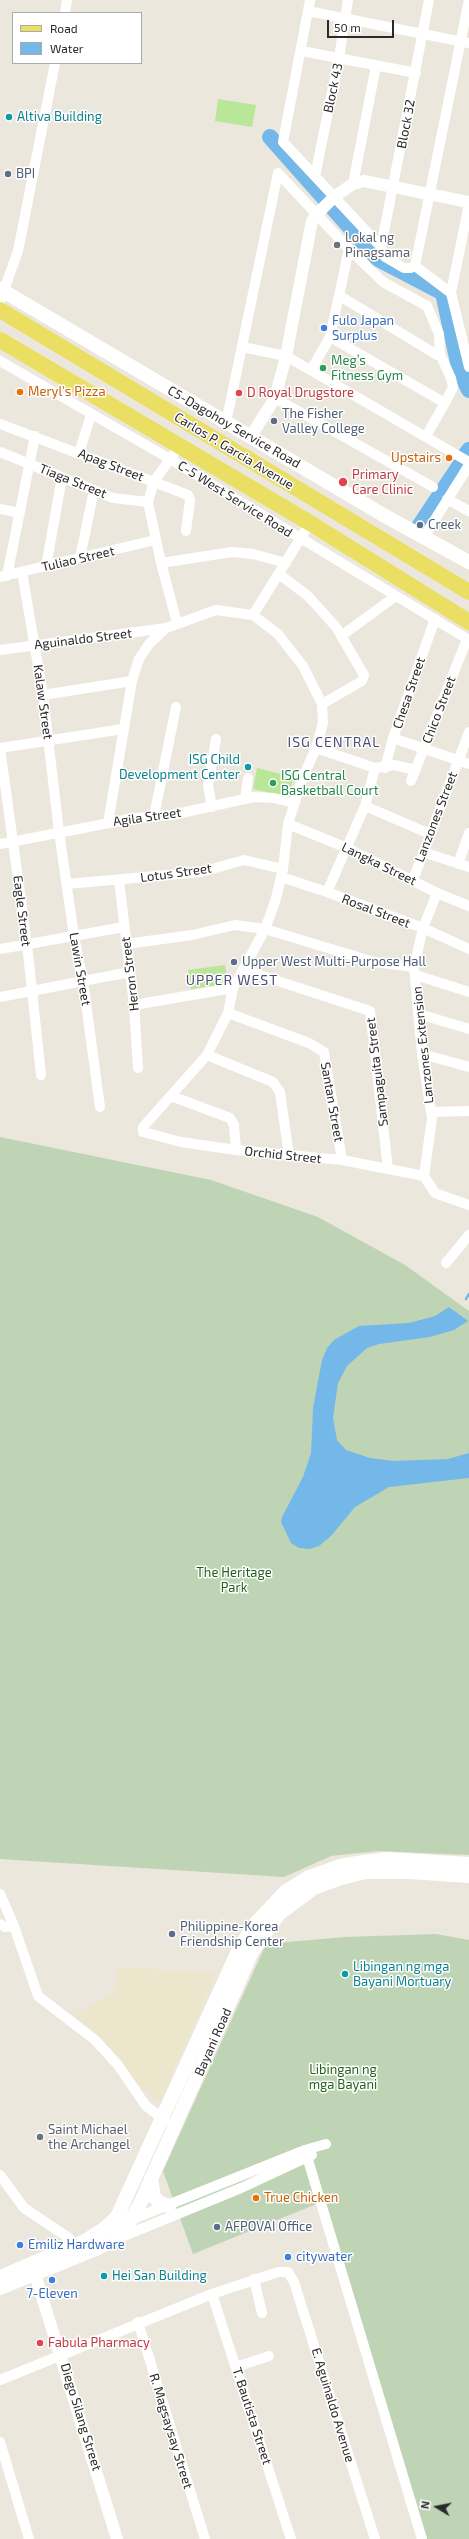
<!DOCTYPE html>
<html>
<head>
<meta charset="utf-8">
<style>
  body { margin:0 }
  #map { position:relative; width:469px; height:2539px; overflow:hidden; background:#ebe7dc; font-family:"Exo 2",sans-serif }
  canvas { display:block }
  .legend { position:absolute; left:12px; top:12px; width:130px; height:52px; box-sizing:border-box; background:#fff; border:1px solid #aaa; margin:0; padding:5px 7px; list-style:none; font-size:12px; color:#2a2a2a }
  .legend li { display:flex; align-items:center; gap:8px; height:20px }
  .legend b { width:20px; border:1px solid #aaa }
  .north { position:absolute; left:417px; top:2487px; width:40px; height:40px; -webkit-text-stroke:3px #fff; paint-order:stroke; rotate:280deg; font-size:11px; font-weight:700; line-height:16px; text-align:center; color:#2a2a2a }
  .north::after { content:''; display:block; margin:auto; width:14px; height:18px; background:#2a2a2a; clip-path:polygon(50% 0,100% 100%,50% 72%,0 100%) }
  .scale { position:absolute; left:327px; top:20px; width:67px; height:18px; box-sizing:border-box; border:2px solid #2a2a2a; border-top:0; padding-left:5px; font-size:12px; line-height:14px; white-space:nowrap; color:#2a2a2a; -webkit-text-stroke:3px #fff; paint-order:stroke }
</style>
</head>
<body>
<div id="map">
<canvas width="469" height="2539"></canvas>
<ul class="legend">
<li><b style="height:5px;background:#eade63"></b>Road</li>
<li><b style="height:11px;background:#74b8e9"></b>Water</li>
</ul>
<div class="north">N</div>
<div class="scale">50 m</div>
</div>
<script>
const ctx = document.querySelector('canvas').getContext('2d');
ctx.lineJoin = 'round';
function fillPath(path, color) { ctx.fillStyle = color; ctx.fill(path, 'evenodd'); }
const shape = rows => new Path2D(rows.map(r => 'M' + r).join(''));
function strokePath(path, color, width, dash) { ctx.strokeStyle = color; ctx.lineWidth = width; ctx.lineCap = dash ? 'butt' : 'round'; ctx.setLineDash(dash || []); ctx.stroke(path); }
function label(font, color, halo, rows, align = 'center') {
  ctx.font = font + ' "Exo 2",sans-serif'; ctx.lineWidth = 3; ctx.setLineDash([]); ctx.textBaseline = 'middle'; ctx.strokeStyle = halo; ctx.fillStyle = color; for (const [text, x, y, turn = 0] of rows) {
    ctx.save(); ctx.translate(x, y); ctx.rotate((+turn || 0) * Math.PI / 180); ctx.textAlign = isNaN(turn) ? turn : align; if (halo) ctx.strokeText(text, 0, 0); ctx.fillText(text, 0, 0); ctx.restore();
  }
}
fillPath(shape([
  [119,1967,216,1973,160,2102,135,2082,112,2050,75,2015,114,1992]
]), '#ece7cc');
fillPath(shape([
  [0,1137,211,1180,318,1217,405,1265,469,1311,469,1855,378,1851,331,1856,284,1877,0,1859],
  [436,1934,469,1940,469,2539,421,2539,319,2203,193,2254,163,2171,266,1944,345,1937]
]), '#bfd4b4');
fillPath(shape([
  [218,99,256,105,252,127,215,121],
  [257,768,293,777,289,797,253,789],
  [225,965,228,984,191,989,188,970]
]), '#b9e697');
fillPath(shape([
  [449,1307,468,1321,454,1330,430,1337,379,1344,367,1348,347,1366,338,1383,333,1418,337,1440,346,1450,370,1458,393,1461,448,1459,469,1453,469,1478,389,1487,355,1507,331,1536,319,1546,310,1549,299,1548,291,1543,281,1522,282,1517,303,1477,311,1453,313,1408,322,1360,327,1348,334,1340,359,1326,409,1323,435,1316]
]), '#74b8e9');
strokePath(shape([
  [466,1299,469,1294]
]), '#74b8e9', 2.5);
strokePath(shape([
  [270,137,378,259,443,293,460,372,469,390],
  [464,457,469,450],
  [420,525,460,465]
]), '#74b8e9', 16);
strokePath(shape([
  [310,0,283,142,381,247,385,257,404,268,410,268,415,266,469,0],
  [308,11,469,43],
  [65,13,67,0],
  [302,51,416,73],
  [278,173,349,249,330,337,311,370],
  [315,176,339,58,348,0],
  [353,184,376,66],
  [469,204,451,293,469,367],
  [381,247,429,0],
  [415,266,451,293],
  [340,296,437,355,440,354,439,334,427,306,383,282,349,249],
  [0,301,18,251,55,63],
  [330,337,445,403,426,436],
  [242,347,286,356,469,462],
  [440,354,451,378,453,387,445,403],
  [0,361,170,459,469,640],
  [275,398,433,487],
  [226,423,278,173],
  [0,424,188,495,190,500,186,531],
  [0,452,113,498,148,502],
  [79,453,91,415],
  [174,454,154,481,148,502,161,563,177,623],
  [447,499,469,511],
  [0,509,20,513],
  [424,537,469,465],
  [80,558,94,490],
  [161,563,232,552,253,554,286,563],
  [46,567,62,477],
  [22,572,43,695,59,832,74,936,83,981,100,1107],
  [279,574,308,596,336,627,364,675,362,681,322,704],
  [7,576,35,436],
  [0,577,155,540],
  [253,615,310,523],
  [341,636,396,596],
  [0,650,166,628],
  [43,695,132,681],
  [393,738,469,764],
  [0,748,27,944,41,1075],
  [0,748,123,729],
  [316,748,375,768,394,765,416,770],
  [385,768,393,738,435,619],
  [411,781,467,639],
  [245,799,248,778],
  [365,806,430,834],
  [212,807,208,786,216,739],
  [154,816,176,707],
  [108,823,132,681,139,659,149,644,166,628,216,610,253,615,278,634,303,666,322,704,323,723,316,748,303,777,288,824,283,869,275,902,265,929,233,988,228,1013,207,1055,143,1127,143,1132,181,1142,236,1150,342,1160,424,1176],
  [288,824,347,848,437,893,469,906],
  [0,844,135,818,172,815,254,797,274,798,294,803],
  [423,852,469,867],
  [458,864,469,833],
  [281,877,327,892,423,928,469,949],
  [119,880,134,1005,138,1068],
  [413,880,469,732],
  [67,884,201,872,244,860,283,869],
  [327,892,365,806,375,768],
  [126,944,192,935,235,925,265,929,374,962,414,967],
  [0,949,124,927],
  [244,970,370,1011,388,1169],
  [416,975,469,992],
  [0,997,130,972],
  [134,1005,233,988],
  [228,1013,309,1043,324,1052,342,1160],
  [419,1014,469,1029],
  [422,1054,469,1067],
  [207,1055,273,1082,280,1092,289,1156],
  [171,1096,230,1118,234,1125,236,1150],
  [431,1112,469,1111],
  [424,1176,432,1118,422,1054,414,967,423,928,437,893],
  [424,1176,435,1193,469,1205],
  [446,1263,469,1235],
  [0,1894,14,1926,38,1996,95,2040,118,2065,146,2106,166,2121],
  [0,1924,5,1927,14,1926],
  [305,2150,422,2539],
  [0,2175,24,2208,69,2238,79,2249],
  [128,2221,305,2150,326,2144],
  [119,2238,241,2188,312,2155],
  [254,2279,262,2313],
  [212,2294,291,2539],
  [138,2322,205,2539],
  [236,2367,269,2356],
  [0,2380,212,2294,278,2272,288,2272,294,2282,375,2539],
  [0,2442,29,2539]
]), '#fff', 10);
strokePath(shape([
  [251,436,275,398,286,356,312,221,317,214,335,196,353,184,364,181,469,202],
  [35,2274,117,2539]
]), '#fff', 12);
strokePath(shape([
  [0,289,385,516,469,562],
  [151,2178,154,2197,160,2203,169,2206],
  [0,2277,85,2241,104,2229,117,2217,239,1949,254,1925,285,1892,309,1877,340,1866,363,1862,388,1859,469,1864],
  [0,2288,98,2248,112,2241,126,2228,140,2204,252,1952,279,1914,314,1888,341,1878,366,1872,409,1872,469,1876]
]), '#fff', 14);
strokePath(shape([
  [0,310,469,592],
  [0,340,310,523,469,622]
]), '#eade63', 16);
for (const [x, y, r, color] of [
  [9,117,4,"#0f9aa8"],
  [8,174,4,"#5c6f8a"],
  [337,245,4,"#6b7280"],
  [324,328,4,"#3f7fe0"],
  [323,368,4,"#2e9e5b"],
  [20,392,4,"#e8710a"],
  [239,393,4,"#e0444e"],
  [274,421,4,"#5c6f8a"],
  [449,458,4,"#e8710a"],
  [343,482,5,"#e0444e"],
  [420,525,4,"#5c6f8a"],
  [248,767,4,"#0f9aa8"],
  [273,783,4,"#2e9e5b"],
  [234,962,4,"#5c6f8a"],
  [172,1934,4,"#5c6f8a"],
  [345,1974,4,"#0f9aa8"],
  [40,2137,4,"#6b7280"],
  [256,2198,4,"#e8710a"],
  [217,2227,4,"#5c6f8a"],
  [20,2245,4,"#3f7fe0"],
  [288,2257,4,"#3f7fe0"],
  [104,2276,4,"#0f9aa8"],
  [52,2280,4,"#3f7fe0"],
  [40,2343,4,"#e0444e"]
]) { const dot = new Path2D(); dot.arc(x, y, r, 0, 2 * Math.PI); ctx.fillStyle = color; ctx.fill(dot); strokePath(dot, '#fff', 1.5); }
label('13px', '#2a2a2a', '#fff', [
  ["Block 43",333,88,-78],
  ["Block 32",406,124,-79],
  ["C5-Dagohoy Service Road",234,427,30],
  ["Carlos P. Garcia Avenue",234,451,31],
  ["Apag Street",111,465,21],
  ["Tiaga Street",73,481,22],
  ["C-5 West Service Road",235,499,32],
  ["Tuliao Street",78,559,-13],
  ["Aguinaldo Street",83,639,-7],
  ["Chesa Street",409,693,-71],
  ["Kalaw Street",43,702,82],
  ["Chico Street",439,710,-69],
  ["Agila Street",147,817,-8],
  ["Lanzones Street",436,817,-69],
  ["Langka Street",379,864,26],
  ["Lotus Street",176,873,-8],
  ["Eagle Street",22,911,83],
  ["Rosal Street",376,911,21],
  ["Lawin Street",80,969,80],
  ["Heron Street",130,974,-97],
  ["Lanzones Extension",423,1045,-96],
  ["Sampaguita Street",377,1072,-97],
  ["Santan Street",332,1102,80],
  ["Orchid Street",283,1155,6],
  ["Bayani Road",213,2042,-66],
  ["E. Aguinaldo Avenue",333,2405,73],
  ["T. Bautista Street",252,2416,72],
  ["Diego Silang Street",81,2417,73],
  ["R. Magsaysay Street",171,2431,73]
]);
label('13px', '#0d838f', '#fff', [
  ["Altiva Building",17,117],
  ["ISG Child",240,760,"right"],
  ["Development Center",240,775,"right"],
  ["Libingan ng mga",353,1967],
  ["Bayani Mortuary",353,1982],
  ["Hei San Building",112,2276]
], 'left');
label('13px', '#4e5e75', '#fff', [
  ["BPI",16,174],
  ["The Fisher",282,414],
  ["Valley College",282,429],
  ["Creek",428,525],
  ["Upper West Multi-Purpose Hall",242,962],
  ["Philippine-Korea",180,1927],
  ["Friendship Center",180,1942],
  ["AFPOVAI Office",225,2227]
], 'left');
label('13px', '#5b616d', '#fff', [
  ["Lokal ng",345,238],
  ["Pinagsama",345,253],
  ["Saint Michael",48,2130],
  ["the Archangel",48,2145]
], 'left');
label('13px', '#366cbe', '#fff', [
  ["Fulo Japan",332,321],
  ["Surplus",332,336],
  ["Emiliz Hardware",28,2245],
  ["citywater",296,2257],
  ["7-Eleven",52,2294,"center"]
], 'left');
label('13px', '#27864d', '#fff', [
  ["Meg’s",331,361],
  ["Fitness Gym",331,376],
  ["ISG Central",281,776],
  ["Basketball Court",281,791]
], 'left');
label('13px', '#c56008', '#fff', [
  ["Meryl's Pizza",28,392],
  ["Upstairs",441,458,"right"],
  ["True Chicken",264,2198]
], 'left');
label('13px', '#be3a42', '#fff', [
  ["D Royal Drugstore",247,393],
  ["Primary",352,475],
  ["Care Clinic",352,490],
  ["Fabula Pharmacy",48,2343]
], 'left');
label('13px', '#21631d', '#fff', [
  ["The Heritage",234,1573],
  ["Park",234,1588],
  ["Libingan ng",343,2070],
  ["mga Bayani",343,2085]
]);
ctx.letterSpacing = '1px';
label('14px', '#4c4e78', '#fff', [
  ["ISG CENTRAL",334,742],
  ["UPPER WEST",232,980]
]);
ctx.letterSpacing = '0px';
</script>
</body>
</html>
